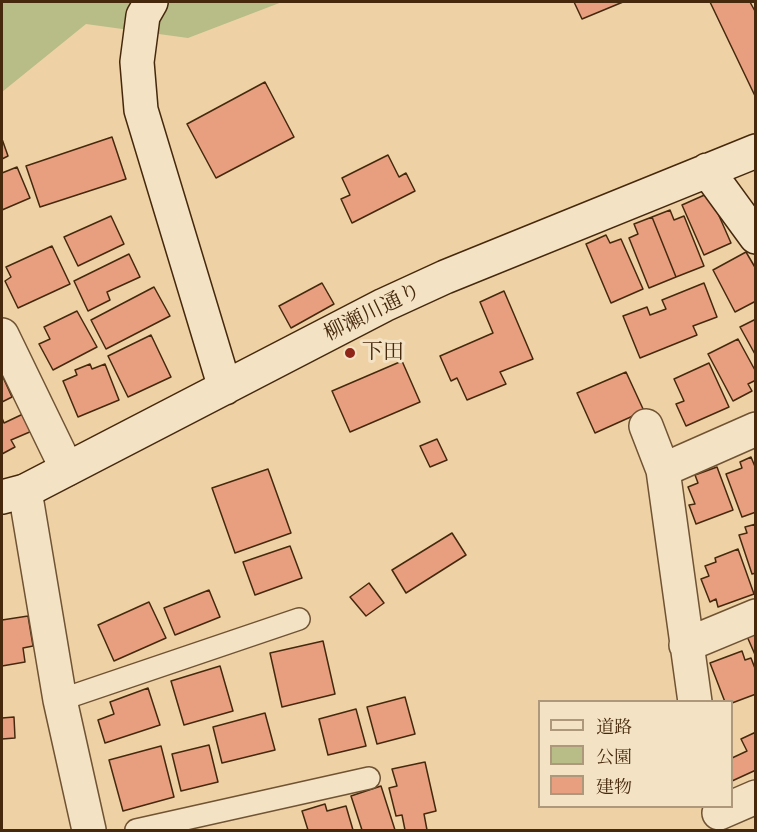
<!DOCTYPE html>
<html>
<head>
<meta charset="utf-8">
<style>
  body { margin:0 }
  #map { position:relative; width:757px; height:832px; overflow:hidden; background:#eed2a5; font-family:"IM FELL Great Primer","Noto Serif JP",serif }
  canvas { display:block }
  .frame { position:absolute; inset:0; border:3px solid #46290d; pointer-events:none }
  .legend { position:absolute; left:538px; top:700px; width:195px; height:108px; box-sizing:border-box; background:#f4e2c4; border:2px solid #ae987b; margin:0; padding:8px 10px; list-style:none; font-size:18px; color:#46290d }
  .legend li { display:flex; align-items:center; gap:12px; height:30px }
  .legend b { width:30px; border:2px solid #ae987b }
</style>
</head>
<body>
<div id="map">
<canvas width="757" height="832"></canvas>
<div class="frame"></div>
<ul class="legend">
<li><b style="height:8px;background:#f4e2c4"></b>道路</li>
<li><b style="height:16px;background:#b8bc87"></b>公園</li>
<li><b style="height:16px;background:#e89f80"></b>建物</li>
</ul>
</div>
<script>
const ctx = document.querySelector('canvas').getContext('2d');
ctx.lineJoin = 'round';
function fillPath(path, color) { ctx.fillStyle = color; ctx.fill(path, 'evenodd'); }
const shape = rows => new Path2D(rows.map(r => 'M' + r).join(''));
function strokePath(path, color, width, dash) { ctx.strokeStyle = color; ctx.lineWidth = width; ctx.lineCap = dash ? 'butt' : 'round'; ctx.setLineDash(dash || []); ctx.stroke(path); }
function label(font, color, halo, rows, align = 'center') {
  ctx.font = font + ' "IM FELL Great Primer","Noto Serif JP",serif'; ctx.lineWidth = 6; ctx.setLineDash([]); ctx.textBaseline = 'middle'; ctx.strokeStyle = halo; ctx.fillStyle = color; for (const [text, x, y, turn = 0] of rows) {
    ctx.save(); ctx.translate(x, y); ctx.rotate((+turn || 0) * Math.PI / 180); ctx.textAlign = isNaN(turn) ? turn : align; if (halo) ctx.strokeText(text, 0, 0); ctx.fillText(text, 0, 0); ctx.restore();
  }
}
fillPath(shape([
  [2,2,282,2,188,38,86,24,2,92]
]), '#b8bc87');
const building = shape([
  [574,2,623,2,582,19,574,2],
  [710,2,750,2,756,13,756,98,710,2],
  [265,82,294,137,216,178,187,124,265,82],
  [112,137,126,179,40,207,26,166,112,137],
  [2,139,8,156,2,159,2,139],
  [388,155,399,177,406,173,415,191,352,223,341,199,350,195,342,178,388,155],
  [17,167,30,198,2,210,2,173,17,167],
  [709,193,731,243,704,255,682,205,709,193],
  [670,210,674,220,684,216,704,266,676,277,652,217,670,210],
  [111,216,124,244,78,266,64,237,111,216],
  [652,217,676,277,649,288,629,238,638,234,634,224,652,217],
  [606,235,610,243,621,239,643,289,611,303,586,244,606,235],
  [52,246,70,284,18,308,5,281,11,277,6,267,52,246],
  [746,252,756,269,756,301,735,312,713,270,746,252],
  [129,254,140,277,107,292,110,300,88,311,74,281,129,254],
  [322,283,334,304,291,328,279,306,322,283],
  [704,283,717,317,693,326,697,335,640,358,623,316,647,307,650,315,666,309,662,300,704,283],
  [154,287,170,316,106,349,91,320,154,287],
  [504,291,533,359,500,372,506,384,467,400,457,378,451,381,440,356,493,333,480,302,504,291],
  [77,311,97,347,53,370,39,344,50,339,44,327,77,311],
  [756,319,756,356,740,327,756,319],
  [151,335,171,377,128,397,108,356,151,335],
  [738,339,756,372,756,380,748,384,752,391,733,401,708,354,738,339],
  [402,361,420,402,350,432,332,391,402,361],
  [709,363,729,407,686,426,676,404,684,401,674,379,709,363],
  [90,364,92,369,105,364,119,400,78,417,63,381,77,375,75,370,90,364],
  [626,372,644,411,595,433,577,393,626,372],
  [2,375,12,397,2,402,2,375],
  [23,414,32,431,11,440,15,447,2,454,2,418,4,423,23,414],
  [437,439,447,460,430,467,420,446,437,439],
  [751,457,756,469,756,512,742,517,726,474,742,468,740,462,751,457],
  [717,467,733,510,696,524,689,505,695,504,688,487,698,483,695,475,717,467],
  [268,469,291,533,235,553,212,488,268,469],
  [756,524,756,573,752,574,739,535,747,533,745,527,756,524],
  [452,533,466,555,406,593,392,570,452,533],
  [290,546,302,578,255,595,243,562,290,546],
  [738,549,754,594,718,607,716,599,710,602,701,579,709,576,705,566,716,562,715,558,738,549],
  [369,583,384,603,366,616,350,597,369,583],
  [209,590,220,617,175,635,164,608,209,590],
  [149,602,166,638,114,661,98,625,149,602],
  [28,616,33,646,23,648,25,662,2,666,2,620,28,616],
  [756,630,756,657,746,634,756,630],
  [323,641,335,694,282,707,270,653,323,641],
  [742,651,745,660,751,658,756,671,756,694,732,703,725,702,710,663,742,651],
  [220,666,233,711,184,725,171,681,220,666],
  [148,688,160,725,105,743,98,720,114,714,110,702,148,688],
  [405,697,415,734,377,744,367,707,405,697],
  [356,709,366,746,328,755,319,719,356,709],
  [265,713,275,750,222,763,213,727,265,713],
  [14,717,15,738,2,739,2,718,14,717],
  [756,732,756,770,732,781,732,758,747,751,741,739,756,732],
  [209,745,218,782,181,791,172,754,209,745],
  [161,746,174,797,123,811,109,760,161,746],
  [425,762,436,811,424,814,427,830,405,830,402,815,396,816,389,788,397,786,392,769,425,762],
  [381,786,395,830,362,830,351,796,381,786],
  [325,804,327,811,346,806,353,830,308,830,302,811,325,804]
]);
fillPath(building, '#e89f80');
strokePath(building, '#46290d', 1.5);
const lane = shape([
  [60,700,299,619],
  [136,830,369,778]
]);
const street = shape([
  [2,335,67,469],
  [646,426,663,470,695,702],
  [663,470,756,429],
  [25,491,60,700,89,830],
  [686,645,756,616],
  [719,813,756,797]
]);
const secondary = shape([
  [151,2,143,16,137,62,141,110,225,388],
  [707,170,756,237],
  [2,497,25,491,384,305,445,277,756,151]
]);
strokePath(lane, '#705333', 24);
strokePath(street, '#705333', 36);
strokePath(secondary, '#46290d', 36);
strokePath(lane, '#f4e2c4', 21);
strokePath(street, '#f4e2c4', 33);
strokePath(secondary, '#f4e2c4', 33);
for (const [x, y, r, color] of [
  [350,353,6,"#8f2418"]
]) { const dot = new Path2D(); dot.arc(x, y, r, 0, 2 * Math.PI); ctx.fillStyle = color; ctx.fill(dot); strokePath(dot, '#f4e2c4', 2); }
label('21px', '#46290d', '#f4e2c4', [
  ["柳瀬川通り",373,313,-26]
]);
label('21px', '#46290d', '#f4e2c4', [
  ["下田",362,353]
], 'left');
</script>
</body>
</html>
